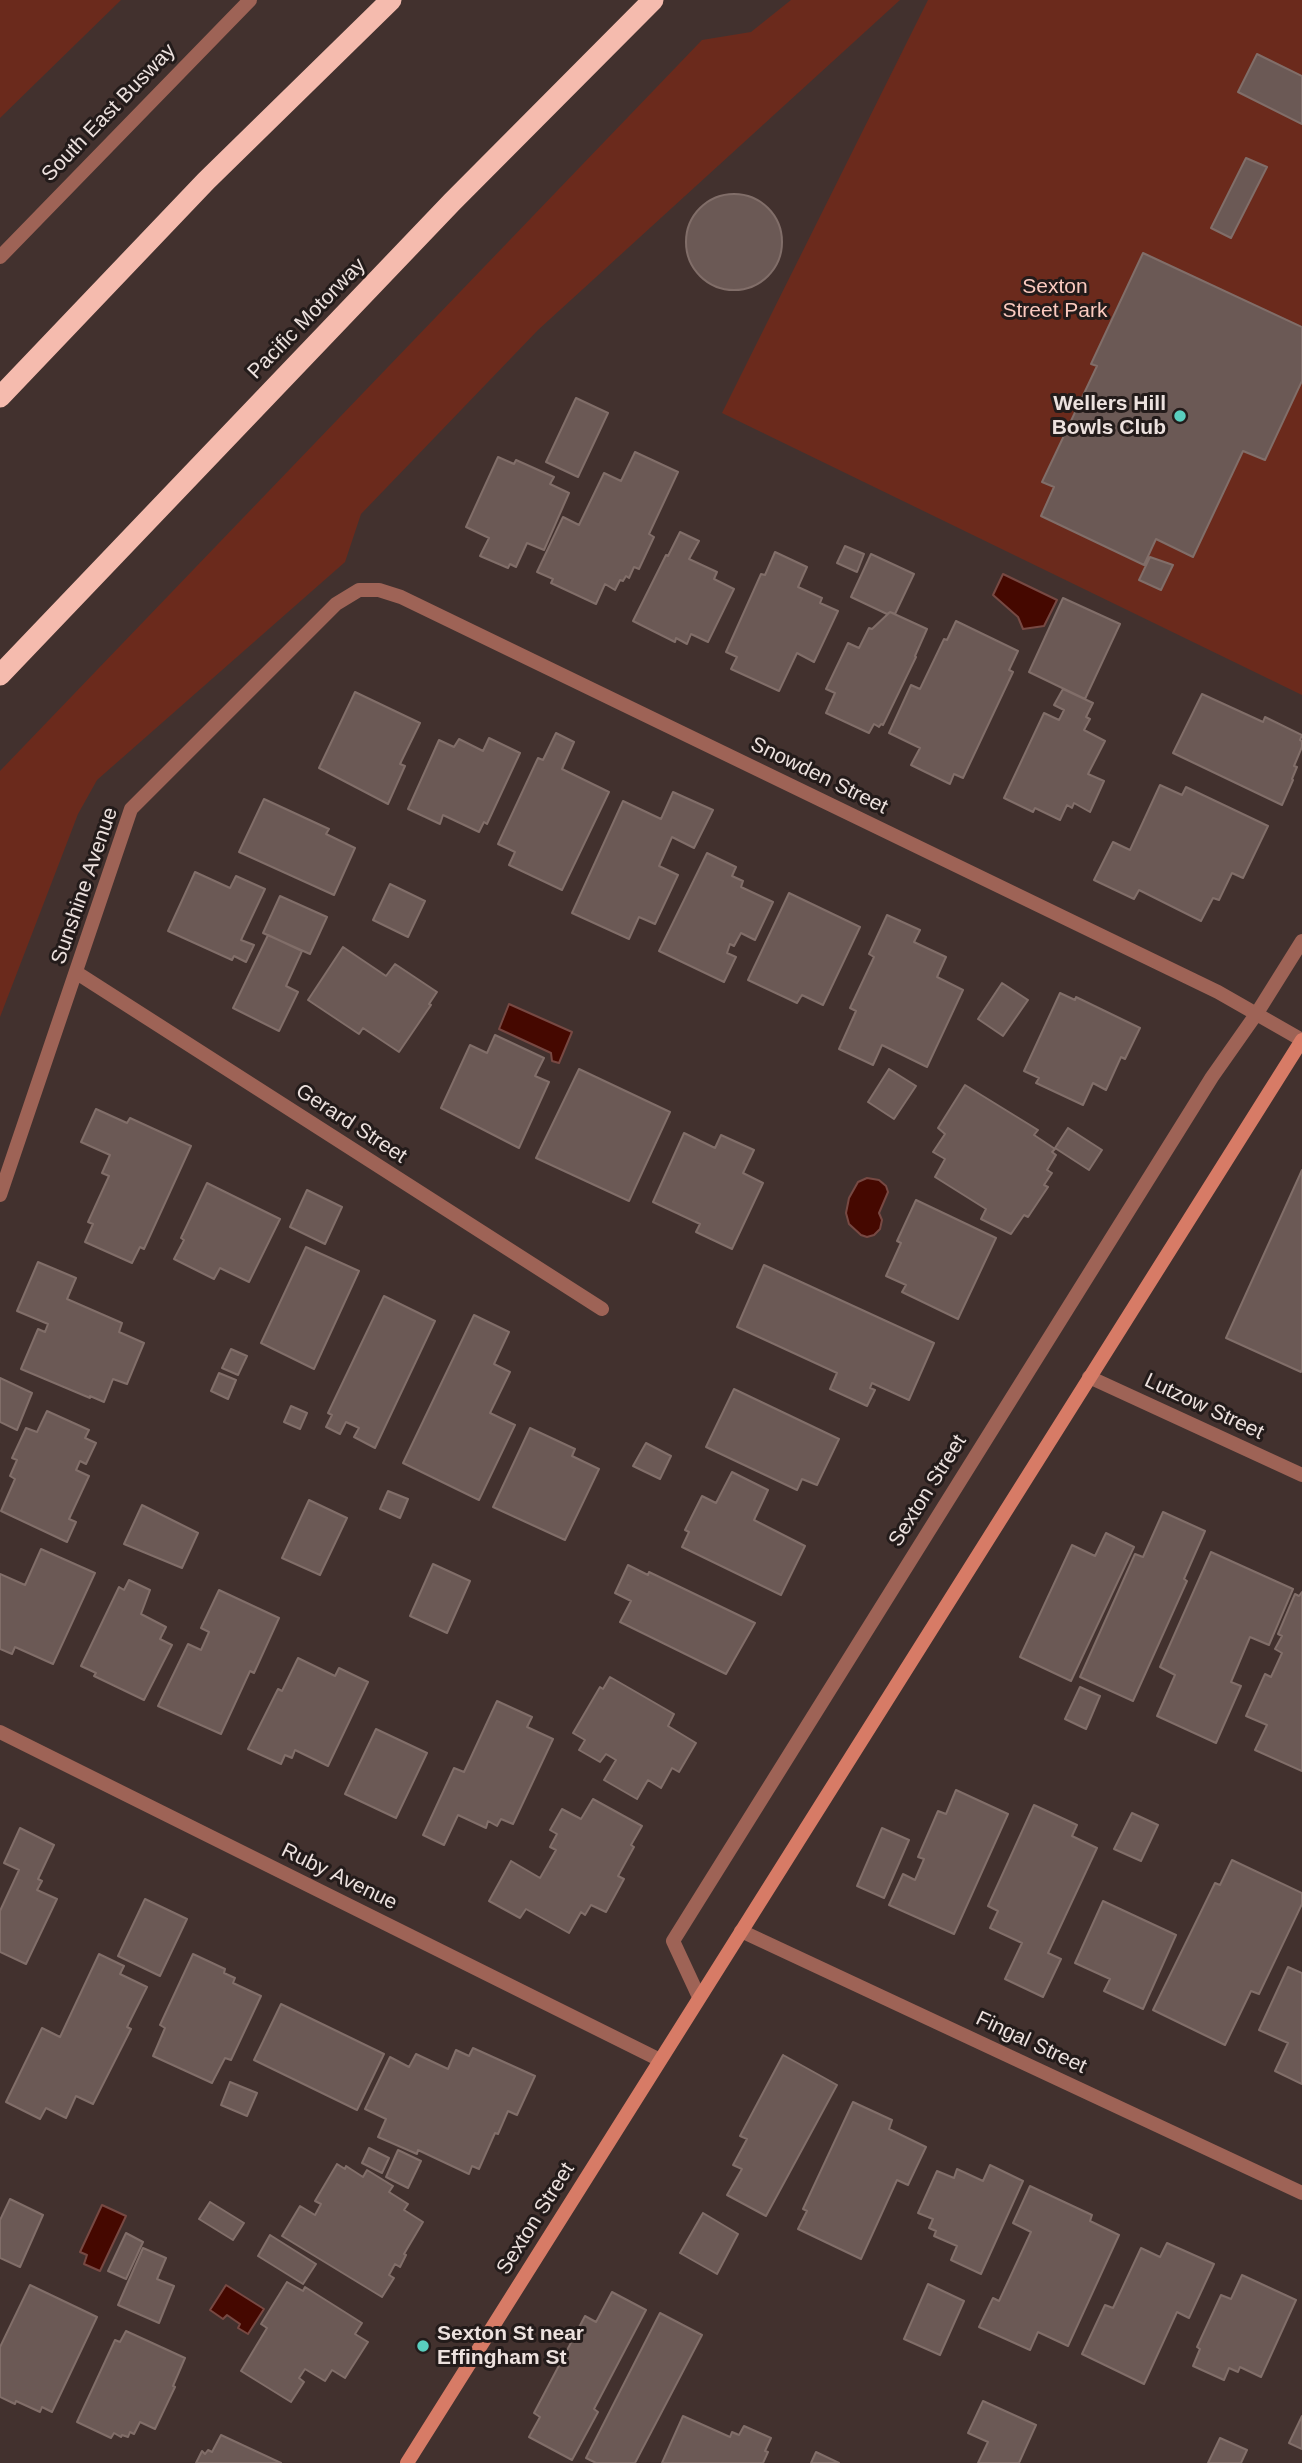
<!DOCTYPE html>
<html>
<head>
<meta charset="utf-8">
<style>
  body { margin:0 }
  canvas { display:block; background:#42312e }
</style>
</head>
<body>
<canvas width="1302" height="2463"></canvas>
<script>
const ctx = document.querySelector('canvas').getContext('2d');
ctx.lineJoin = 'round';
function fillPath(path, color) { ctx.fillStyle = color; ctx.fill(path, 'evenodd'); }
const shape = rows => new Path2D(rows.map(r => 'M' + r).join(''));
function strokePath(path, color, width, dash) { ctx.strokeStyle = color; ctx.lineWidth = width; ctx.lineCap = dash ? 'butt' : 'round'; ctx.setLineDash(dash || []); ctx.stroke(path); }
function label(font, color, halo, rows, align = 'center') {
  ctx.font = font + ' Arial,sans-serif'; ctx.lineWidth = 6; ctx.setLineDash([]); ctx.textBaseline = 'middle'; ctx.strokeStyle = halo; ctx.fillStyle = color; for (const [text, x, y, turn = 0] of rows) {
    ctx.save(); ctx.translate(x, y); ctx.rotate((+turn || 0) * Math.PI / 180); ctx.textAlign = isNaN(turn) ? turn : align; if (halo) ctx.strokeText(text, 0, 0); ctx.fillText(text, 0, 0); ctx.restore();
  }
}
fillPath(shape([
  [0,0,121,0,0,118],
  [791,0,900,0,538,330,361,514,345,562,97,780,78,814,0,1017,0,771,702,40,751,32],
  [928,0,1302,0,1302,695,722,413]
]), '#6b2a1c');
const water = shape([
  [1003,574,1057,600,1044,626,1023,629,1018,617,993,595,1003,574],
  [509,1004,572,1032,559,1063,552,1061,551,1053,499,1029,509,1004],
  [867,1178,879,1180,886,1186,888,1192,879,1213,882,1220,880,1229,874,1235,867,1237,861,1235,849,1224,846,1213,849,1198,858,1182,867,1178],
  [102,2205,126,2216,100,2271,84,2264,87,2255,80,2252,102,2205],
  [226,2285,264,2309,248,2334,238,2328,240,2324,227,2315,223,2319,210,2310,226,2285]
]);
fillPath(water, '#450800');
strokePath(water, '#774943', 2);
const building = shape([
  [1257,54,1302,76,1302,124,1238,92,1257,54],
  [1246,158,1267,167,1231,238,1211,228,1246,158],
  '686 242a48 48 0 1 1 96 0a48 48 0 1 1-96 0Z',
  [1143,253,1302,327,1302,381,1265,460,1243,451,1193,557,1156,539,1144,565,1041,516,1054,487,1042,482,1097,366,1091,364,1143,253],
  [576,398,608,413,578,477,546,462,576,398],
  [635,452,678,472,649,534,654,537,639,569,634,567,629,578,626,576,623,581,620,580,615,590,605,584,596,604,551,583,553,579,537,572,563,517,579,525,604,473,621,481,635,452],
  [498,457,514,464,516,460,554,477,550,484,569,493,544,550,527,543,516,567,510,564,508,568,480,556,489,538,466,527,498,457],
  [680,532,699,541,689,559,717,572,714,579,734,589,708,642,691,634,687,644,676,638,675,642,633,621,666,555,668,556,680,532],
  [845,546,864,554,857,572,837,563,845,546],
  [775,552,807,567,798,587,822,598,820,603,838,611,814,662,797,653,779,691,731,669,737,657,726,652,761,574,765,575,775,552],
  [871,554,914,574,895,614,890,612,887,614,851,597,871,554],
  [1150,557,1173,565,1161,590,1139,580,1150,557],
  [1063,598,1120,624,1085,699,1029,672,1063,598],
  [890,612,927,629,915,656,916,657,883,725,881,724,879,727,874,724,869,733,826,713,835,693,826,689,848,643,859,648,869,628,872,629,890,612],
  [956,621,1018,651,1009,670,1013,672,963,778,954,774,950,784,911,765,920,748,889,733,911,685,920,689,944,639,947,640,956,621],
  [1063,689,1093,703,1086,717,1090,719,1084,730,1105,741,1088,774,1104,781,1090,812,1074,803,1072,808,1067,805,1060,820,1035,808,1033,812,1004,798,1044,713,1059,720,1064,710,1054,705,1063,689],
  [355,692,420,723,400,764,405,766,388,804,319,768,355,692],
  [1202,694,1263,722,1265,717,1302,735,1300,740,1302,741,1302,747,1294,766,1297,767,1292,779,1293,780,1282,805,1173,753,1202,694],
  [556,733,574,742,562,769,609,792,562,890,509,865,515,852,498,844,538,758,543,760,556,733],
  [489,738,520,753,487,824,484,822,479,832,443,815,440,824,408,809,439,740,454,747,459,739,483,751,489,738],
  [1160,785,1182,795,1186,787,1268,826,1243,878,1232,873,1219,900,1213,898,1201,921,1139,890,1134,899,1094,880,1113,842,1130,850,1160,785],
  [673,792,713,810,694,848,672,837,659,866,678,875,655,924,639,917,629,939,572,913,623,801,661,819,673,792],
  [264,799,329,829,326,834,355,848,334,895,239,852,264,799],
  [707,853,736,867,732,876,743,881,741,887,773,902,755,940,741,933,734,946,730,944,727,953,736,957,724,982,659,951,707,853],
  [195,872,230,888,236,876,265,889,241,940,254,945,246,962,234,956,232,960,168,931,195,872],
  [390,884,425,901,408,937,373,920,390,884],
  [789,893,860,927,823,1005,802,995,797,1003,748,980,789,893],
  [280,896,327,917,310,954,263,933,280,896],
  [887,915,920,930,914,942,946,957,937,977,963,990,927,1067,882,1045,873,1065,839,1049,856,1011,850,1008,874,957,869,954,887,915],
  [268,935,302,951,286,986,298,992,279,1031,233,1008,268,935],
  [343,947,386,976,395,964,437,992,429,1004,431,1005,399,1052,363,1028,359,1034,308,1000,343,947],
  [1002,983,1028,1000,1003,1036,978,1019,1002,983],
  [1060,993,1075,1000,1076,997,1140,1028,1125,1059,1121,1057,1106,1090,1093,1083,1083,1105,1036,1083,1039,1078,1024,1071,1060,993],
  [495,1035,544,1058,535,1076,549,1082,519,1148,441,1108,470,1045,487,1053,495,1035],
  [579,1069,670,1112,629,1201,536,1158,579,1069],
  [889,1069,916,1086,894,1119,868,1102,889,1069],
  [965,1085,1038,1130,1034,1135,1055,1149,1052,1152,1056,1155,1047,1170,1052,1173,1044,1185,1048,1187,1028,1217,1024,1215,1011,1234,981,1219,986,1209,935,1177,945,1159,933,1152,945,1134,938,1128,965,1085],
  [96,1109,127,1123,130,1118,191,1146,144,1249,140,1247,132,1263,85,1242,93,1224,88,1222,109,1176,102,1173,110,1155,81,1142,96,1109],
  [1068,1128,1102,1150,1089,1170,1055,1148,1068,1128],
  [684,1133,715,1148,721,1135,754,1150,743,1173,763,1183,732,1249,696,1232,700,1224,653,1202,684,1133],
  [1302,1170,1302,1369,1301,1372,1226,1338,1302,1170],
  [207,1183,280,1219,249,1282,220,1268,214,1279,174,1259,184,1240,181,1238,207,1183],
  [307,1190,342,1207,325,1244,290,1227,307,1190],
  [916,1200,996,1238,958,1319,902,1292,906,1285,886,1276,901,1243,897,1241,916,1200],
  [306,1247,359,1271,314,1369,261,1343,306,1247],
  [38,1262,76,1278,67,1299,122,1323,119,1332,144,1343,127,1384,113,1379,104,1402,90,1396,90,1398,21,1369,38,1329,45,1332,48,1324,17,1311,38,1262],
  [764,1265,934,1343,909,1400,872,1383,870,1388,875,1390,867,1406,830,1389,837,1373,737,1327,764,1265],
  [384,1296,435,1321,375,1448,354,1437,359,1428,346,1422,340,1434,326,1427,332,1415,328,1413,384,1296],
  [474,1315,509,1332,494,1364,510,1372,490,1413,515,1425,479,1500,403,1463,474,1315],
  [231,1349,247,1356,238,1375,222,1368,231,1349],
  [219,1373,236,1380,228,1399,211,1391,219,1373],
  [0,1378,32,1393,17,1430,0,1422,0,1378],
  [734,1389,839,1439,817,1485,802,1479,797,1490,706,1447,734,1389],
  [291,1406,307,1413,300,1429,284,1422,291,1406],
  [47,1411,89,1430,85,1438,96,1443,86,1464,80,1461,76,1470,89,1476,69,1519,76,1522,67,1542,1,1511,15,1479,10,1476,17,1460,12,1458,26,1428,37,1432,47,1411],
  [530,1428,575,1449,572,1456,599,1469,565,1540,493,1507,530,1428],
  [646,1443,671,1456,660,1479,633,1466,646,1443],
  [732,1472,768,1490,754,1520,805,1546,781,1595,682,1547,689,1532,685,1530,702,1496,716,1503,732,1472],
  [388,1491,408,1499,400,1518,380,1509,388,1491],
  [309,1500,347,1518,320,1575,282,1558,309,1500],
  [142,1505,198,1533,182,1568,124,1544,142,1505],
  [1163,1512,1205,1531,1184,1579,1187,1581,1133,1701,1080,1677,1135,1554,1143,1557,1163,1512],
  [1106,1533,1134,1547,1071,1681,1020,1657,1072,1545,1095,1556,1106,1533],
  [41,1549,95,1573,53,1664,15,1647,12,1654,0,1649,0,1574,25,1585,41,1549],
  [1211,1552,1293,1589,1269,1645,1250,1637,1231,1682,1241,1686,1216,1743,1157,1716,1175,1675,1160,1667,1211,1552],
  [433,1564,470,1581,447,1633,410,1616,433,1564],
  [628,1565,648,1575,649,1572,755,1623,726,1674,620,1622,631,1601,615,1593,628,1565],
  [129,1580,150,1590,141,1614,166,1627,160,1639,172,1645,144,1700,94,1676,96,1673,81,1666,119,1587,124,1590,129,1580],
  [219,1590,279,1618,254,1673,250,1671,221,1734,158,1706,188,1644,201,1650,209,1632,201,1628,219,1590],
  [1302,1592,1302,1771,1255,1750,1267,1725,1246,1716,1265,1674,1271,1677,1282,1653,1275,1649,1282,1636,1278,1634,1295,1594,1299,1596,1302,1592],
  [298,1658,335,1676,339,1668,368,1682,328,1766,295,1750,292,1758,285,1755,281,1764,248,1749,278,1689,282,1691,298,1658],
  [610,1677,674,1714,668,1726,696,1743,679,1772,672,1768,661,1788,648,1780,637,1799,604,1780,616,1760,606,1754,600,1762,579,1750,585,1740,573,1733,600,1687,603,1689,610,1677],
  [1080,1687,1100,1696,1086,1729,1065,1719,1080,1687],
  [497,1701,532,1717,527,1727,553,1739,513,1824,501,1819,497,1826,488,1821,486,1828,458,1815,444,1845,423,1835,454,1768,464,1772,497,1701],
  [376,1729,427,1753,396,1818,345,1794,376,1729],
  [956,1790,1008,1814,954,1934,889,1905,903,1874,915,1880,924,1859,918,1857,938,1811,946,1814,956,1790],
  [593,1799,642,1826,631,1845,634,1847,618,1876,624,1879,606,1912,591,1905,585,1915,581,1912,569,1933,526,1909,520,1918,489,1901,511,1861,540,1878,556,1850,550,1847,557,1834,550,1830,562,1809,581,1819,593,1799],
  [1034,1805,1077,1825,1072,1836,1097,1848,1048,1953,1061,1959,1043,1997,1005,1979,1022,1943,990,1928,998,1911,988,1906,1034,1805],
  [1132,1813,1158,1825,1141,1861,1114,1849,1132,1813],
  [20,1828,54,1845,38,1879,42,1881,37,1890,57,1899,26,1964,0,1952,0,1911,19,1870,4,1863,20,1828],
  [882,1828,909,1840,884,1898,857,1886,882,1828],
  [1232,1860,1302,1893,1302,1904,1259,1994,1251,1991,1225,2045,1153,2010,1215,1883,1220,1885,1232,1860],
  [145,1899,187,1919,160,1976,118,1956,145,1899],
  [1103,1901,1176,1935,1143,2009,1104,1991,1110,1979,1075,1963,1103,1901],
  [99,1954,124,1966,120,1974,147,1987,127,2027,131,2029,93,2104,76,2096,66,2118,46,2108,40,2119,6,2102,42,2028,60,2037,99,1954],
  [193,1954,225,1969,224,1973,235,1978,233,1983,261,1996,231,2060,225,2058,212,2083,153,2056,165,2028,160,2025,193,1954],
  [1288,1967,1302,1973,1302,2084,1275,2071,1288,2043,1259,2030,1288,1967],
  [281,2004,384,2054,357,2110,254,2060,281,2004],
  [473,2048,535,2076,517,2115,508,2111,498,2134,495,2133,479,2169,472,2166,469,2174,418,2150,417,2154,378,2137,386,2119,365,2109,390,2057,409,2067,416,2054,448,2069,456,2050,469,2056,473,2048],
  [783,2055,837,2085,766,2216,727,2195,742,2169,733,2165,747,2139,740,2136,783,2055],
  [230,2082,257,2093,247,2116,221,2105,230,2082],
  [853,2102,892,2120,889,2129,926,2147,908,2185,897,2180,861,2259,798,2229,807,2211,803,2209,853,2102],
  [369,2148,389,2158,382,2173,362,2163,369,2148],
  [398,2150,421,2161,408,2188,386,2177,398,2150],
  [337,2164,345,2169,346,2166,363,2177,367,2170,393,2186,389,2192,408,2204,404,2210,423,2222,404,2254,406,2255,400,2267,395,2264,389,2275,394,2278,382,2297,282,2236,300,2206,315,2215,321,2204,315,2201,337,2164],
  [990,2165,1023,2181,981,2274,951,2260,957,2246,934,2236,936,2231,929,2228,933,2219,918,2213,937,2171,954,2178,957,2169,983,2181,990,2165],
  [1030,2186,1092,2215,1090,2221,1119,2235,1068,2346,1038,2332,1030,2350,979,2327,993,2298,999,2301,1031,2232,1013,2223,1030,2186],
  [10,2199,43,2215,20,2267,0,2258,0,2220,10,2199],
  [210,2202,244,2223,233,2240,199,2219,210,2202],
  [703,2213,738,2234,717,2274,680,2253,703,2213],
  [126,2233,143,2242,126,2279,108,2271,126,2233],
  [270,2235,316,2264,303,2284,258,2256,270,2235],
  [1167,2243,1214,2264,1189,2318,1177,2312,1144,2384,1082,2354,1105,2305,1113,2308,1141,2248,1160,2257,1167,2243],
  [143,2248,166,2258,157,2279,174,2286,159,2323,118,2305,143,2248],
  [1242,2275,1296,2300,1261,2377,1240,2367,1238,2372,1229,2368,1224,2380,1193,2366,1200,2349,1197,2347,1221,2295,1231,2299,1242,2275],
  [287,2282,303,2291,305,2287,362,2323,355,2334,368,2342,345,2378,332,2370,325,2381,305,2369,299,2378,304,2382,291,2402,241,2371,267,2328,261,2324,287,2282],
  [928,2284,964,2301,940,2355,904,2339,928,2284],
  [30,2285,97,2317,52,2412,42,2407,40,2412,16,2401,15,2404,0,2397,0,2347,30,2285],
  [612,2292,646,2310,594,2409,598,2412,572,2460,529,2437,540,2417,534,2413,585,2316,596,2322,612,2292],
  [660,2313,702,2335,635,2463,596,2463,586,2458,660,2313],
  [126,2331,185,2358,173,2386,175,2387,155,2429,140,2422,134,2434,130,2432,128,2437,122,2435,121,2437,114,2433,111,2438,77,2422,115,2340,120,2342,126,2331],
  [983,2401,1036,2425,1019,2463,978,2463,988,2442,968,2433,983,2401],
  [683,2416,730,2437,732,2432,739,2435,744,2426,771,2438,765,2451,768,2452,763,2463,662,2463,683,2416],
  [1302,2416,1302,2449,1289,2443,1302,2416],
  [221,2435,281,2463,196,2463,202,2451,205,2454,208,2450,212,2452,221,2435],
  [1220,2438,1247,2450,1241,2463,1208,2463,1220,2438],
  [816,2452,839,2463,811,2463,816,2452]
]);
fillPath(building, '#6b5955');
strokePath(building, '#816e69', 2);
strokePath(shape([
  [0,257,250,0]
]), '#9e6356', 14);
strokePath(shape([
  [77,973,602,1309],
  [0,1195,131,809,336,604,359,590,379,590,401,597,1218,992,1302,1040],
  [1089,1377,1302,1475],
  [0,1732,660,2060],
  [741,1931,1302,2193],
  [699,1997,673,1941,1212,1077,1257,1013,1302,941]
]), '#9e6356', 14);
strokePath(shape([
  [407,2463,1302,1040]
]), '#d77b66', 14);
strokePath(shape([
  [0,397,206,181,391,0],
  [0,675,452,202,653,0]
]), '#f5bbae', 21);
for (const [x, y, r, color] of [
  [1180,416,7,"#59cebe"],
  [423,2346,7,"#59cebe"]
]) { const dot = new Path2D(); dot.arc(x, y, r, 0, 2 * Math.PI); ctx.fillStyle = color; ctx.fill(dot); strokePath(dot, '#231b1a', 2.5); }
label('21px', '#ece1de', '#231b1a', [
  ["South East Busway",109,113,-46],
  ["Pacific Motorway",307,319,-46],
  ["Snowden Street",819,776,26],
  ["Sunshine Avenue",85,886,-71],
  ["Gerard Street",351,1124,33],
  ["Lutzow Street",1204,1407,25],
  ["Sexton Street",928,1491,-58],
  ["Ruby Avenue",339,1877,26],
  ["Fingal Street",1031,2043,25],
  ["Sexton Street",536,2219,-58]
]);
label('21px', '#fbcabf', '#231b1a', [
  ["Sexton",1055,287],
  ["Street Park",1055,311]
]);
label('bold 21px', '#ece1de', '#231b1a', [
  ["Wellers Hill",1166,404],
  ["Bowls Club",1166,428],
  ["Sexton St near",437,2334,"left"],
  ["Effingham St",437,2358,"left"]
], 'right');
</script>
</body>
</html>
